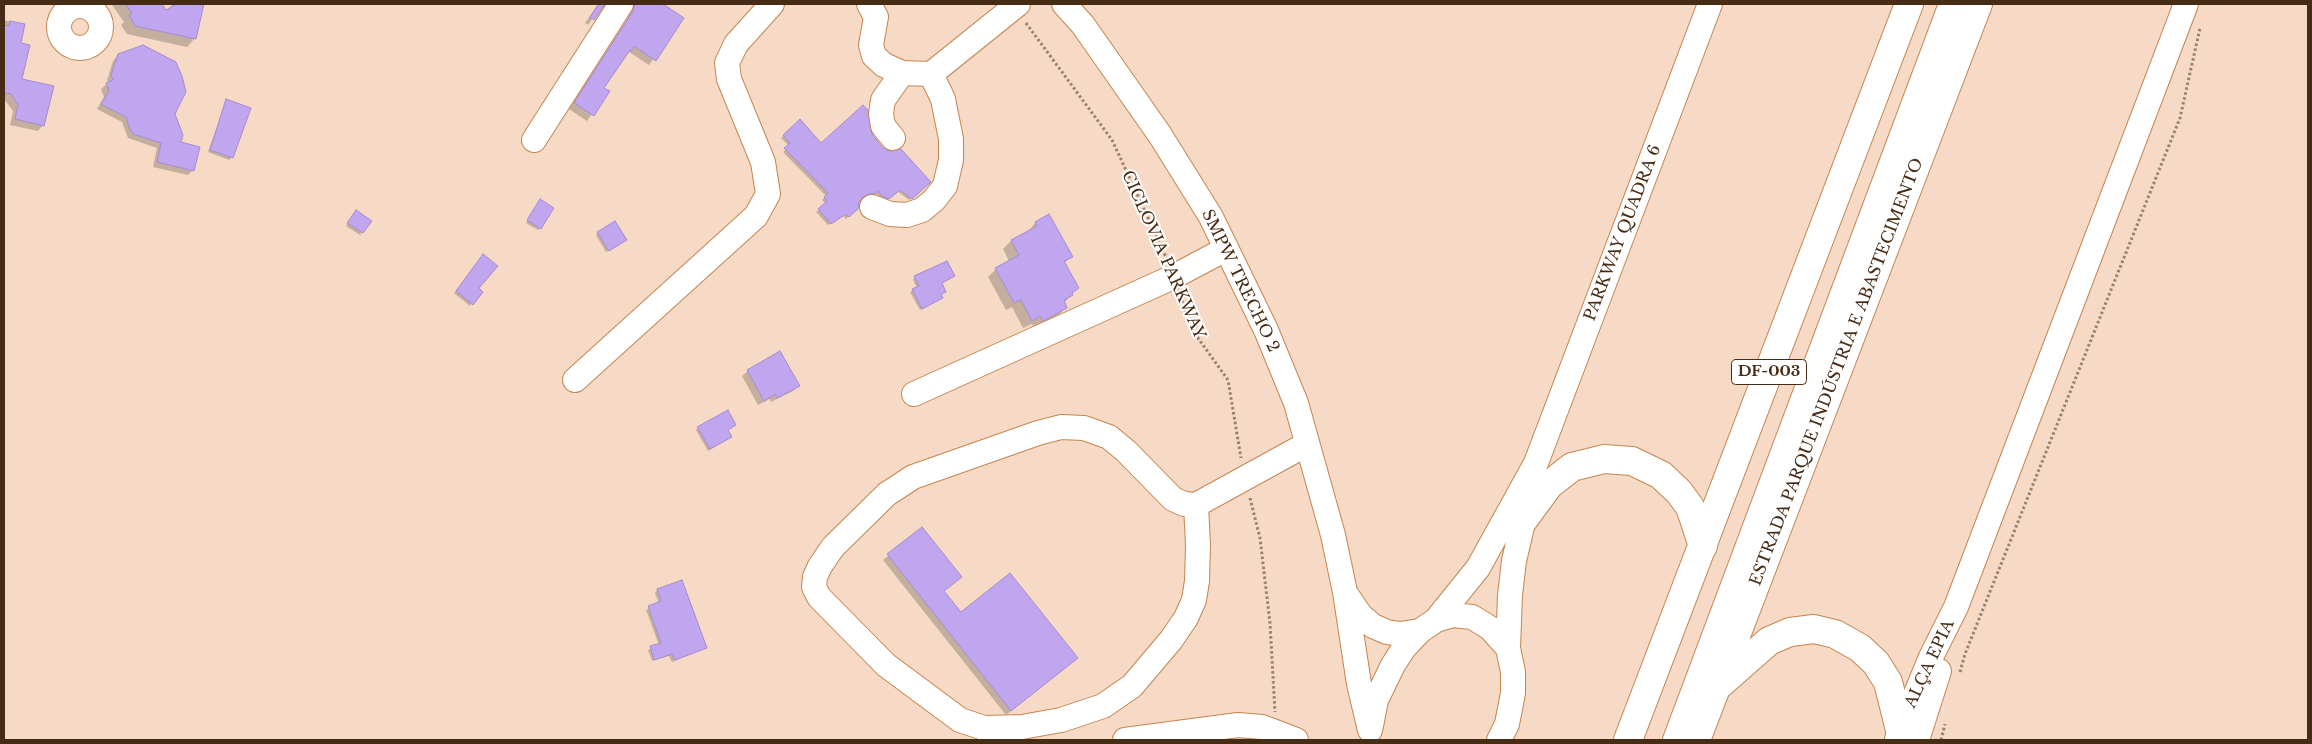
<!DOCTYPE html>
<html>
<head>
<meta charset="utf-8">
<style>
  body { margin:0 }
  #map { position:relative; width:2312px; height:744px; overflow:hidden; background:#f6dac5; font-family:"Libre Baskerville",serif }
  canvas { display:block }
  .frame { position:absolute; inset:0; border:5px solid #472c15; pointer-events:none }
</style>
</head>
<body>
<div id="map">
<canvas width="2312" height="744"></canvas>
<div class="frame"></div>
</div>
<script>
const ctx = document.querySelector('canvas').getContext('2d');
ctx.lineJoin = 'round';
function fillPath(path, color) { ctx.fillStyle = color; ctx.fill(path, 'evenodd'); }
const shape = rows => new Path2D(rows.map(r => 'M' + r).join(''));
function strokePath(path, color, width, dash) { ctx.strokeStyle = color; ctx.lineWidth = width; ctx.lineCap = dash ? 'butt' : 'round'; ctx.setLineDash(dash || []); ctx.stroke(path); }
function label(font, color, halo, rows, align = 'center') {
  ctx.font = font + ' "Libre Baskerville",serif'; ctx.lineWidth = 4; ctx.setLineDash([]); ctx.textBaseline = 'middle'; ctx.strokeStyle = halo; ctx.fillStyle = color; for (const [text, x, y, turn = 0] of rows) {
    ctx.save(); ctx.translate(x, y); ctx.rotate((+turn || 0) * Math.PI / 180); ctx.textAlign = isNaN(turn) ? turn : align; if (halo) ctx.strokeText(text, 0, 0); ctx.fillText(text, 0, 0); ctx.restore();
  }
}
fillPath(shape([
  [160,4,168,17,172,4,203,4,195,38,187,47,127,34,121,25,124,22,112,5],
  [598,4,603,4,588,25,585,23],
  [628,4,661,4,682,18,649,65,629,52,603,89,608,92,587,121,569,109,628,18,630,10],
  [4,20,23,25,19,44,20,80,43,125,38,131,10,125,13,111,4,99],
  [118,55,174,114,180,143,193,170,188,175,153,167,157,148,128,138,122,122,97,109,104,97,101,89,108,83,107,80,113,61],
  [226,101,232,157,229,160,208,152],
  [800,121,821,144,871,135,882,148,929,182,909,200,897,191,886,201,880,198,875,193,871,196,866,195,861,198,857,208,846,219,843,216,828,225,816,212,826,204,822,200,826,196,783,152,789,146,781,138],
  [538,203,540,228,538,230,526,223],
  [354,214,362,232,360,235,346,226],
  [1035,223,1071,256,1064,264,1077,288,1064,303,1066,307,1058,316,1034,328,1032,324,1023,328,1012,307,1006,310,988,277,996,269,1009,261,1003,249,1011,241,1028,232],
  [598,233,623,242,606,252,596,235],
  [481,258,478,289,470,306,454,293],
  [915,277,941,283,944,291,940,295,942,298,920,310,910,292,917,288,913,280],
  [748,371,798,386,793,391,771,402,770,399,758,405,742,376],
  [735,425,727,431,728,439,708,451,696,430,698,428],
  [922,529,943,592,960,613,1071,663,1006,715,883,560],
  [682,581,706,648,672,662,669,656,652,661,648,650,659,645,646,610,659,604,655,593,657,590]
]), '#0003');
const building = shape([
  [125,4,162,4,166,10,176,4,204,4,196,39,135,26,129,15,132,13,125,4],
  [599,4,605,4,594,20,590,17,599,4],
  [635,4,663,4,684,18,656,61,634,46,631,51,630,50,604,88,610,91,594,116,574,103,633,11,635,4],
  [10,21,25,24,21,43,30,45,22,79,54,86,44,126,15,119,18,105,11,94,4,93,4,25,9,26,10,21],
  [143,45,176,62,182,76,186,92,175,114,183,135,181,142,200,147,194,171,157,162,161,143,133,134,130,130,126,117,101,104,109,91,106,83,113,80,111,75,118,54,143,45],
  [226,99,251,108,233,158,210,150,226,99],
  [863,105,868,110,872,134,882,147,889,151,901,149,931,182,912,199,900,190,889,199,882,196,878,191,875,194,869,194,863,197,859,202,858,209,849,217,846,214,831,224,818,209,827,201,824,197,828,193,784,148,790,143,783,135,800,119,821,143,863,105],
  [540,199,554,208,541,229,527,220,540,199],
  [356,210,372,221,363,233,347,223,356,210],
  [1049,214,1073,257,1064,261,1079,288,1072,293,1073,295,1064,300,1067,308,1043,321,1040,316,1032,321,1021,300,1014,303,995,268,1019,255,1011,240,1037,226,1035,222,1049,214],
  [615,221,627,240,609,251,597,232,615,221],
  [483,254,498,266,479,288,483,292,473,305,456,291,483,254],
  [947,261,955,276,942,283,946,292,941,294,943,298,922,309,912,289,919,286,914,276,947,261],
  [780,351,800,386,777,398,775,394,764,401,747,370,780,351],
  [728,410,736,425,728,430,732,437,710,449,697,427,728,410],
  [922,527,962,577,944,591,961,612,1010,573,1078,658,1011,711,887,554,922,527],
  [682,580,707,648,675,660,672,654,654,660,650,646,661,643,648,606,661,601,657,589,682,580]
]);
fillPath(building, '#bfa6ef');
strokePath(building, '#a48bd2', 1);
const minor = shape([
  [869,4,876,17,871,45,874,56,884,65,902,73,931,74,1018,4],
  [1064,4,1083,25,1160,135,1211,217,1266,330,1296,403,1333,535,1345,592,1359,684,1370,730],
  '59 27a21 21 0 1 1 42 0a21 21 0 1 1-42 0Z',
  [893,138,883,126,881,114,883,100,902,73],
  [534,140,621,4],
  [872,207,890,214,907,215,922,210,934,200,945,186,951,160,951,139,943,99,931,74],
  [575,380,756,216,768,194,763,162,729,79,727,63,736,44,772,4],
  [914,394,1173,277,1226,249],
  [1196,505,1198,545,1197,581,1194,600,1186,618,1171,640,1132,686,1103,706,1061,720,1022,727,984,728,960,720,886,665,819,597,814,587,815,577,820,566,833,547,887,494,913,477,1038,433,1061,427,1084,428,1109,437,1126,451,1173,499,1184,504,1196,505,1307,444],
  [1346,594,1361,616,1373,626,1387,632,1400,634,1420,631],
  [1436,620,1478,568,1536,463,1710,4],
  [1508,648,1510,595,1514,561,1528,501],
  [1371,726,1376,700,1393,665,1404,648,1420,631,1436,620,1453,615,1472,617,1490,628,1508,648,1513,672,1513,693,1507,724,1499,740],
  [1897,739,1931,657,1956,607,2186,4],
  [1125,740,1238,725,1262,727,1296,740],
  [1675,740,1951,4],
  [1917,740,1939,671]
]);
const highway = shape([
  [1524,519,1549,485,1572,467,1604,459,1632,461,1661,475,1679,492,1690,507,1703,546],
  [1719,685,1769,641,1790,632,1814,629,1835,634,1860,648,1876,663,1888,682,1900,730],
  [1628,740,1909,4],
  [1696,740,1978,4]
]);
strokePath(minor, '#c5854f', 26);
strokePath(highway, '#c5854f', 30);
strokePath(shape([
  [1026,23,1112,140,1167,259],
  [1180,296,1193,331,1228,380,1241,458],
  [1250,498,1260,538,1270,623,1275,712],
  [1960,672,1965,654,2180,118,2200,28],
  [1941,740,1945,724]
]), '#9b806a', 3, [2.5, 2.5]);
strokePath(minor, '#fff', 24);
strokePath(highway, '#fff', 28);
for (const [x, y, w] of [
  [1769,372,75]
]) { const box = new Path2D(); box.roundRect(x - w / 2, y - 12.5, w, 25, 4); ctx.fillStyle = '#fff'; ctx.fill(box); strokePath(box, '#472c15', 1); }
label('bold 15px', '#472c15', null, [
  ["DF-003",1769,372]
]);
label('16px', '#472c15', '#fff', [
  ["PARKWAY QUADRA 6",1623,233,-69],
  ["CICLOVIA PARKWAY",1163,255,66],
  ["SMPW TRECHO 2",1240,281,64],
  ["ESTRADA PARQUE INDÚSTRIA E ABASTECIMENTO",1837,372,-69],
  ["ALÇA EPIA",1930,664,-65]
]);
</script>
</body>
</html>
